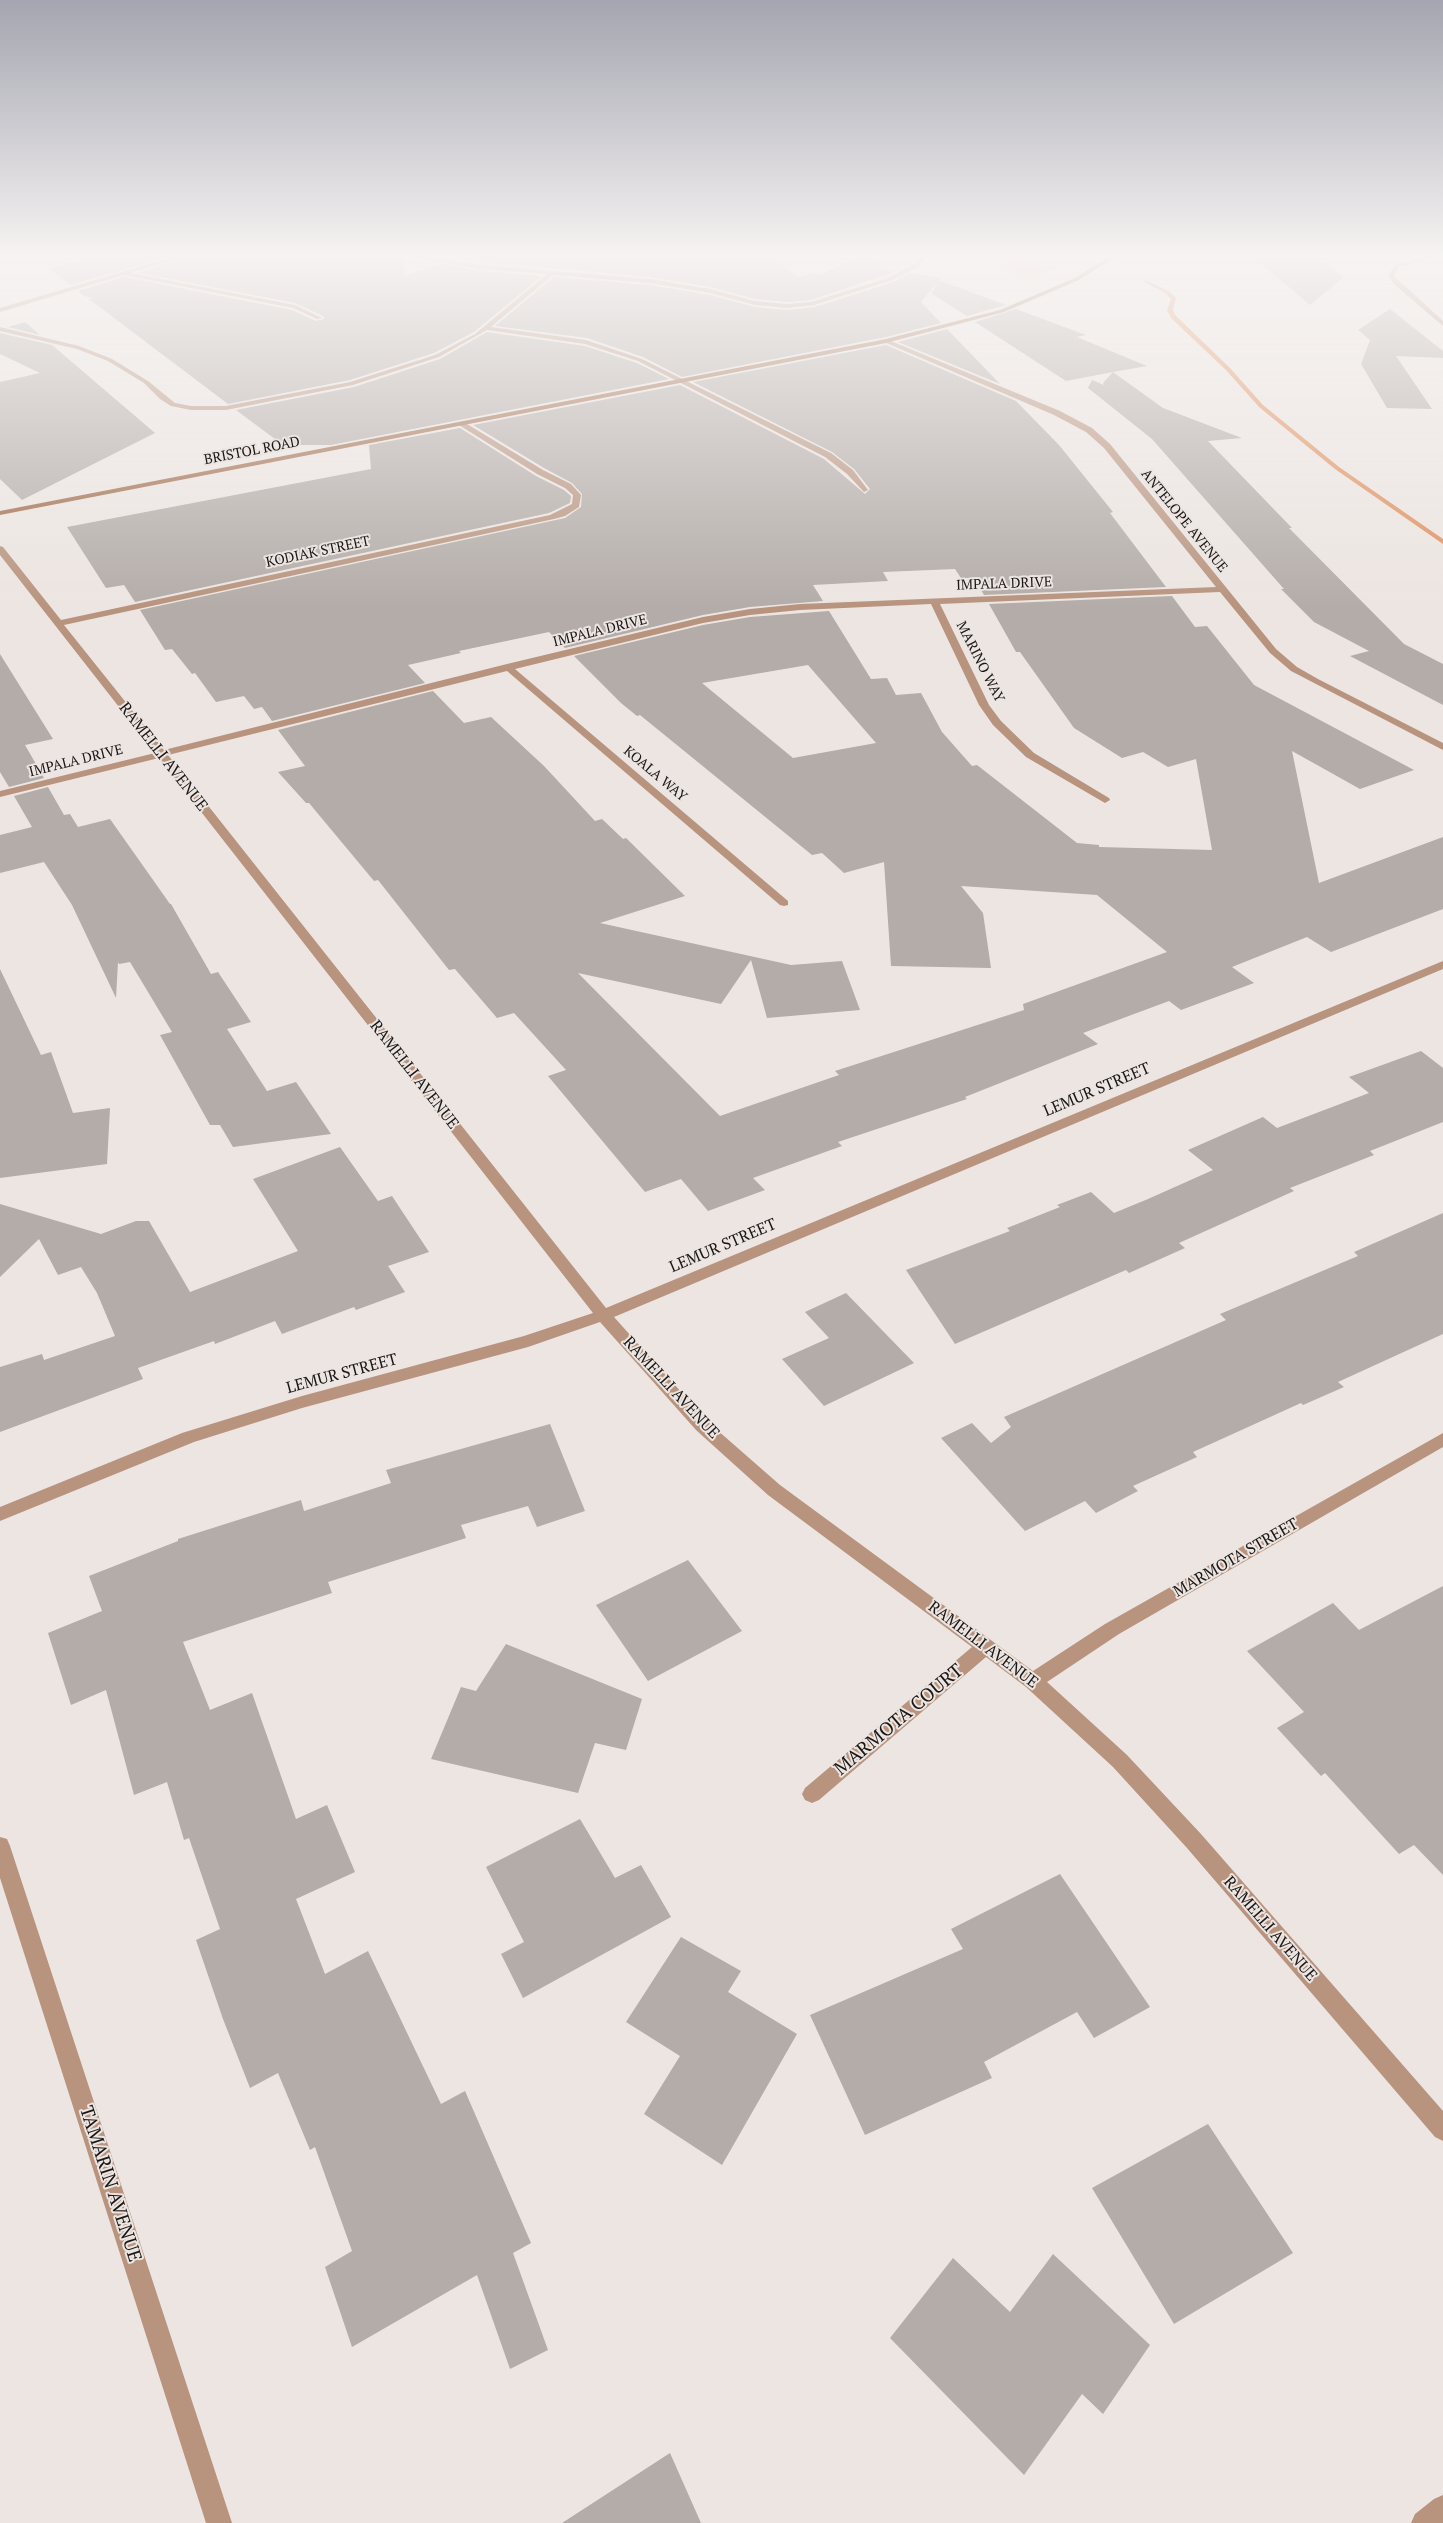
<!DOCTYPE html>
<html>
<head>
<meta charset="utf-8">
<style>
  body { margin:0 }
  canvas { display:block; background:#ece5e1 }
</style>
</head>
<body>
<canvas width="1443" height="2523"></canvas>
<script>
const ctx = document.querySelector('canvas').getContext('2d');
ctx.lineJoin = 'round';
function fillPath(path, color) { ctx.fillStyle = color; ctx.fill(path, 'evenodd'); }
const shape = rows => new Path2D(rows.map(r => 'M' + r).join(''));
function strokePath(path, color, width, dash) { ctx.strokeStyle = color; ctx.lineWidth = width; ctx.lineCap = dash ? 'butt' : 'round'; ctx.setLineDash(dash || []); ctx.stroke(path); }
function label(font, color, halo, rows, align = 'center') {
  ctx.font = font + ' "PT Serif",serif'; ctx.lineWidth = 4; ctx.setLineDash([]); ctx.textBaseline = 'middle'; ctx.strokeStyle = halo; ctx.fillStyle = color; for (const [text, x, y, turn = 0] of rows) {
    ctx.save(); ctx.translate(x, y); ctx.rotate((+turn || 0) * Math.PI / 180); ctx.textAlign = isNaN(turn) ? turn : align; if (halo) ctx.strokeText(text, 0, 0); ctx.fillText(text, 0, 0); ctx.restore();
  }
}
fillPath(shape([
  [925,255,1001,255,1054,267,1027,282,1003,266,922,259]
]), '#faceb4');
fillPath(shape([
  [1145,280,1169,291,1176,298,1173,310,1176,316,1230,368,1263,405,1339,467,1443,539,1443,544,1335,469,1259,407,1226,370,1171,318,1167,310,1171,299,1165,293,1145,282,1145,280]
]), '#df8f5c');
fillPath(shape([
  [99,255,174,255,70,285,49,269],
  [190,255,401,255,405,275,442,264,480,271,542,276,474,332,434,353,350,380,228,404,89,299,94,298,84,296,78,291,124,277,292,310,316,321,324,319,323,316,295,303,139,273],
  [472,255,767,255,799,277,813,273,820,275,855,258,884,259,880,269,897,271,811,300,787,302,755,299,710,287,650,277,456,259],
  [1251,255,1311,255,1344,277,1310,305],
  [910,273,941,278,921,302,941,323,886,337,682,377,643,357,587,338,495,326,554,277,650,285,710,295,755,307,787,310,815,307,893,282],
  [938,280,952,285,1006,305,967,316,932,294],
  [1016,309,1086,335,1077,337,1147,366,1113,372,1163,408,1242,438,1208,441,1292,528,1289,528,1404,644,1443,664,1443,705,1350,656,1369,651,1314,622,1281,589,1284,589,1152,439,1088,388,1092,380,1104,385,1103,383,1113,372,1066,381,975,322],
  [1390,309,1443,351,1443,358,1396,356,1432,409,1387,408,1361,364,1370,340,1358,330],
  [25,322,40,335,8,327],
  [947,329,1000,384,898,342],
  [487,332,585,346,637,363,669,379,331,445,283,445,236,410,354,387,440,359],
  [0,333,52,345,155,433,22,500,0,479,0,382,40,373,0,354],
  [886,345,1016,401,1059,445,1113,512,1110,513,1166,587,984,595,974,578,961,578,955,569,883,572,888,581,813,585,823,601,750,607,703,615,565,648,549,632,459,651,461,653,408,665,425,683,272,721,262,707,254,709,244,696,216,702,195,673,192,674,172,649,165,650,140,610,565,518,581,507,582,494,572,483,544,468,473,425,680,385,824,459,865,494,870,489,854,469,832,452,693,382],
  [460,428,536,476,564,490,571,496,570,503,549,513,135,602,124,585,106,588,67,527,371,469,369,445],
  [1172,596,1195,627,1207,626,1254,685,1414,770,1360,789,1292,751,1319,883,1443,837,1443,909,1331,952,1307,937,1232,967,1254,983,1181,1010,1169,1001,1083,1033,1098,1044,965,1097,967,1099,838,1142,842,1146,753,1178,765,1190,708,1211,681,1179,645,1192,548,1076,566,1070,514,1013,497,1018,455,969,449,970,378,880,374,881,309,803,306,803,278,772,305,766,278,730,433,691,464,723,491,717,544,766,595,821,602,819,623,839,626,838,685,896,600,923,791,965,842,961,860,1010,767,1018,751,960,721,1004,578,973,720,1116,839,1075,835,1071,1024,1010,1023,1004,1167,952,1097,895,961,886,983,913,991,968,891,966,884,862,844,873,822,853,812,855,640,715,637,716,621,703,574,656,703,625,750,617,829,611,871,679,887,678,896,695,921,693,942,732,972,766,977,765,1077,843,1099,845,1099,847,1212,850,1196,759,1168,767,1143,752,1122,758,1074,728,1020,652,1016,652,989,604],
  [808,665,876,743,793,758,702,683],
  [0,654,53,739,25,745,44,778,9,787,0,772],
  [48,787,64,815,70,814,78,827,110,819,170,904,171,904,211,974,218,972,251,1022,227,1029,267,1091,296,1082,331,1134,233,1147,220,1125,210,1125,160,1035,172,1032,130,962,119,964,118,962,116,998,72,905,44,862,0,873,0,835,32,827,14,796],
  [0,969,41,1055,51,1052,73,1113,110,1108,107,1164,0,1178],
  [1421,1051,1443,1068,1443,1122,1370,1151,1374,1155,1290,1188,1294,1191,1179,1243,1185,1248,1129,1273,1126,1270,955,1344,906,1270,1010,1231,1007,1228,1060,1207,1057,1205,1091,1192,1114,1213,1148,1199,1213,1170,1188,1150,1263,1117,1277,1128,1369,1093,1349,1077],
  [340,1147,378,1201,392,1196,429,1252,388,1266,405,1292,356,1310,354,1307,282,1334,275,1321,215,1344,214,1341,138,1368,143,1379,0,1432,0,1367,42,1354,44,1360,115,1336,97,1293,81,1267,58,1275,39,1239,0,1277,0,1204,101,1234,136,1221,149,1221,190,1292,298,1251,253,1179],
  [1443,1213,1443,1334,1338,1382,1344,1387,1303,1405,1301,1403,1193,1452,1197,1457,1133,1486,1138,1491,1096,1513,1085,1501,1025,1531,941,1438,972,1423,991,1443,1011,1427,1004,1417,1226,1320,1220,1314,1358,1256,1354,1252],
  [846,1293,914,1363,824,1406,782,1359,829,1338,805,1312],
  [550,1424,585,1511,537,1527,528,1506,461,1525,466,1538,328,1582,332,1593,183,1642,210,1710,252,1693,296,1819,327,1805,355,1872,296,1899,325,1974,368,1951,441,2104,465,2091,531,2243,513,2253,548,2350,510,2369,477,2275,352,2347,325,2267,352,2251,315,2147,310,2150,278,2073,250,2088,223,2019,196,1940,220,1929,189,1838,184,1840,167,1782,134,1795,106,1690,71,1705,48,1633,102,1611,89,1576,178,1541,178,1539,301,1500,304,1511,391,1483,386,1470],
  [688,1560,742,1631,648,1681,596,1605],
  [1443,1586,1443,1875,1414,1845,1399,1854,1325,1773,1321,1776,1277,1728,1304,1712,1247,1651,1333,1603,1359,1630],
  [506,1644,642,1699,626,1750,595,1743,578,1793,431,1759,461,1687,476,1691],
  [580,1819,615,1878,641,1865,671,1917,523,1998,501,1954,524,1942,486,1867],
  [1060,1874,1150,2007,1094,2038,1077,2012,984,2062,992,2078,865,2135,810,2015,963,1949,951,1929],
  [681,1937,741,1971,728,1992,797,2034,722,2165,644,2114,680,2056,626,2022],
  [1208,2124,1293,2253,1174,2324,1092,2188],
  [1053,2254,1150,2345,1103,2414,1082,2394,1024,2475,890,2338,953,2258,1010,2312],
  [670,2453,701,2523,562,2523]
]), '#b3aca8');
strokePath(shape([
  [988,255,1027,271]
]), '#a9a3a0', 1, [0.5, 2]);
fillPath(shape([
  [180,255,188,255,131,273,295,305,322,318,317,319,293,308,124,275,0,312,0,308,180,255],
  [403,255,415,255,480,265,650,279,710,289,755,301,787,304,811,302,888,278,914,265,922,255,928,255,918,267,892,280,814,305,787,308,755,305,710,293,650,283,553,275,491,327,586,340,642,359,831,453,853,470,868,490,864,492,847,474,825,457,638,361,585,344,487,330,439,357,353,385,226,410,191,410,171,406,160,399,144,383,108,361,77,349,0,331,0,327,79,346,112,359,148,381,175,403,191,406,226,406,350,382,435,355,475,334,547,274,480,269,403,255],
  [1431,255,1440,255,1399,267,1394,276,1443,321,1443,326,1395,285,1388,276,1395,265,1431,255],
  [886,339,1060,411,1092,428,1110,444,1276,649,1297,667,1318,679,1443,743,1443,750,1291,671,1270,653,1220,592,940,604,989,705,1001,721,1034,753,1109,798,1110,800,1105,803,1026,757,993,725,979,705,931,604,800,610,750,615,703,623,515,669,788,901,788,905,784,906,780,905,507,671,168,755,606,1308,1443,961,1443,969,614,1317,708,1422,780,1485,1033,1671,1105,1624,1443,1433,1443,1447,1119,1634,1047,1682,1127,1755,1201,1834,1443,2111,1443,2141,1435,2137,1187,1848,1113,1767,1026,1687,986,1657,819,1800,812,1803,805,1800,802,1794,805,1788,972,1647,768,1495,696,1430,600,1322,528,1347,302,1408,194,1442,0,1521,0,1507,182,1433,302,1396,524,1336,593,1313,159,758,0,797,0,791,155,753,0,555,0,546,3,547,61,620,550,515,572,504,573,495,565,488,537,474,459,425,462,421,543,470,571,484,581,495,579,507,565,516,554,519,64,625,164,750,507,664,703,617,750,609,800,604,1216,587,1104,448,1086,432,1054,415,884,342,886,339],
  [0,1837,7,1839,10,1846,232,2523,206,2523,0,1878,0,1837],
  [1443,2495,1443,2523,1411,2523,1415,2514,1434,2499,1443,2495]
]), '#b8947f');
fillPath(shape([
  [1111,255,1118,255,1079,280,1004,312,886,343,0,515,0,511,886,339,1000,310,1075,278,1111,255]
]), '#9f6c4c');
strokePath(shape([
  [0,257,8,255]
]), '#8c8785', 2, [1, 2]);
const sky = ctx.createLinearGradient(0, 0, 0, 608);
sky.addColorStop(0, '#a4a5b0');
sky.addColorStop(0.42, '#f6f3f2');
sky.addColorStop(1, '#f6f3f200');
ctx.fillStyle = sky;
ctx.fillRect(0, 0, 1443, 608);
label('14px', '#191716', '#ece5e1', [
  ["BRISTOL ROAD",252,451,-11],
  ["ANTELOPE AVENUE",1184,521,51],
  ["KODIAK STREET",318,552,-12],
  ["IMPALA DRIVE",1004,584,-2],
  ["IMPALA DRIVE",600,631,-14],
  ["MARINO WAY",980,662,63],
  ["IMPALA DRIVE",76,761,-14],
  ["KOALA WAY",655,774,40]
]);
label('16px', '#191716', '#ece5e1', [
  ["RAMELLI AVENUE",163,757,52],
  ["RAMELLI AVENUE",414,1075,52],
  ["LEMUR STREET",1097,1090,-23],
  ["LEMUR STREET",723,1246,-23],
  ["LEMUR STREET",342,1374,-15],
  ["RAMELLI AVENUE",671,1388,47],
  ["MARMOTA STREET",1236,1558,-30],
  ["RAMELLI AVENUE",983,1645,37],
  ["RAMELLI AVENUE",1270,1929,49]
]);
label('19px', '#191716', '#ece5e1', [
  ["MARMOTA COURT",899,1720,-40],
  ["TAMARIN AVENUE",110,2184,72]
]);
</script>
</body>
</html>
